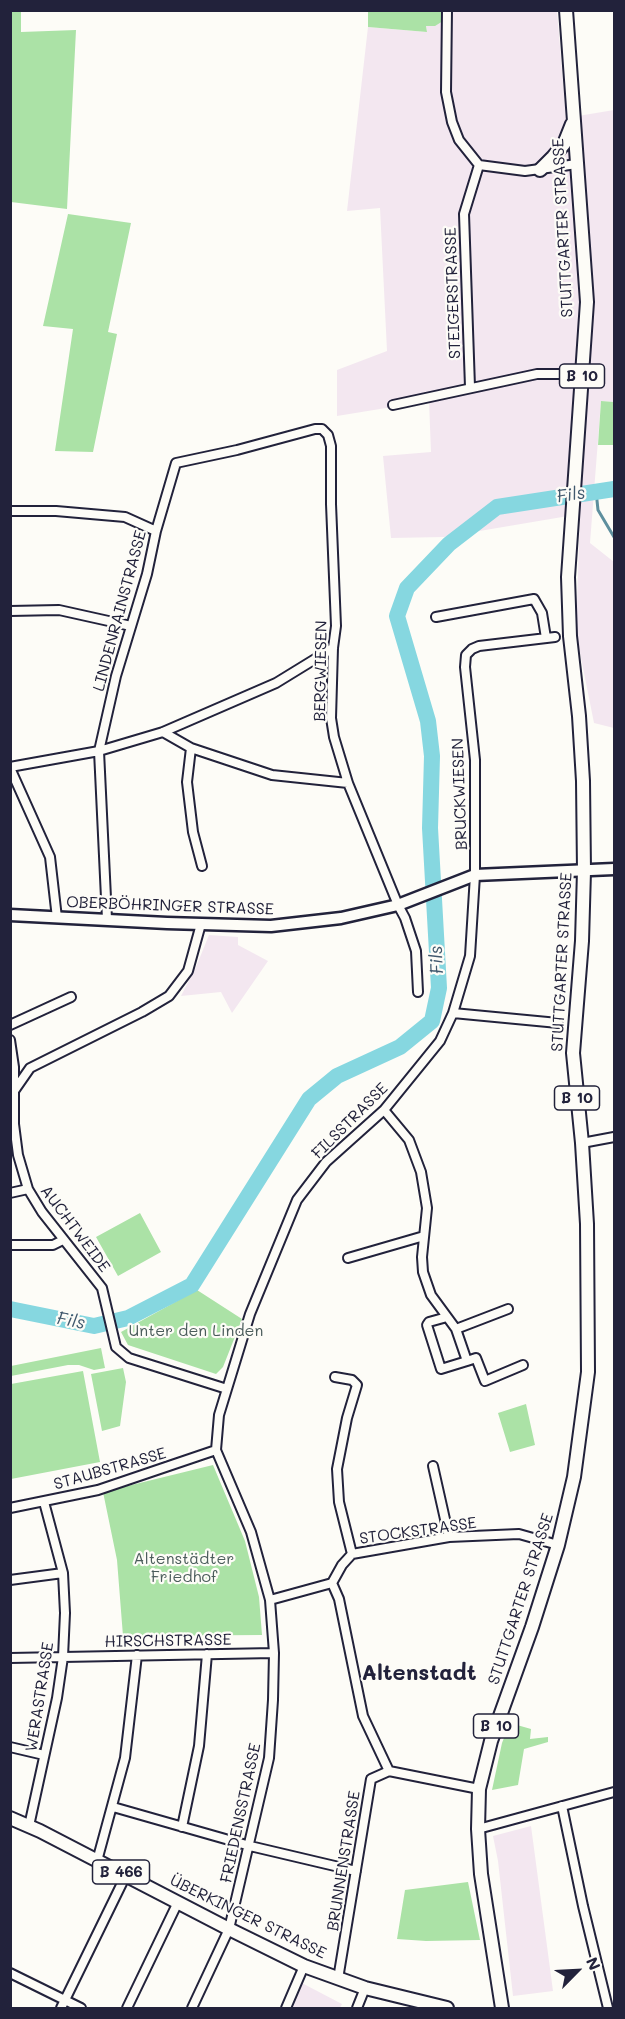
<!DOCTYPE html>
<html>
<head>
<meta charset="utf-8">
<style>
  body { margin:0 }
  #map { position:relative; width:625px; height:2019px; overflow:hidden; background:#fdfcf7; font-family:Mali,sans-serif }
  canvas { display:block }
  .frame { position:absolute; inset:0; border:12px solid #22223b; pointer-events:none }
  .north { position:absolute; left:547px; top:1941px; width:60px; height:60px; -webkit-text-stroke:4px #fdfcf7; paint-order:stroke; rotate:66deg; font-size:16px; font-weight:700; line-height:24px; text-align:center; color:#22223b }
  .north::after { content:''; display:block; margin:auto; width:21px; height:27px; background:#22223b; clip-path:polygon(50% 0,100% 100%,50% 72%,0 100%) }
</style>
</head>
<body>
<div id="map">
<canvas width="625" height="2019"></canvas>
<div class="frame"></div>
<div class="north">N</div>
</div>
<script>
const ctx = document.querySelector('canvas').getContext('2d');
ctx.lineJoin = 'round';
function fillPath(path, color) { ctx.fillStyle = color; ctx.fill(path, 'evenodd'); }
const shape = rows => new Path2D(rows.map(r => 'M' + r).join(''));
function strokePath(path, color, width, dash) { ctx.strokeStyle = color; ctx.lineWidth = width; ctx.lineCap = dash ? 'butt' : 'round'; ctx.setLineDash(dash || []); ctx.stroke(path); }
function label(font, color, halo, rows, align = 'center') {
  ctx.font = font + ' Mali,sans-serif'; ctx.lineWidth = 4.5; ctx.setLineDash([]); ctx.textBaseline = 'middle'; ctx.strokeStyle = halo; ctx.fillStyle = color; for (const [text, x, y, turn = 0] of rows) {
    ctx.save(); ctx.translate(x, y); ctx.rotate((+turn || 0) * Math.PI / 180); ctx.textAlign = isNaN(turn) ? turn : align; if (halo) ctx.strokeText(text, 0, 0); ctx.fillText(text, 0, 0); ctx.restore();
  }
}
fillPath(shape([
  [443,11,557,11,566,118,614,110,614,402,601,401,590,543,614,562,614,728,594,723,576,633,580,514,444,537,391,538,383,456,431,452,429,401,337,416,337,370,387,351,380,208,347,211,368,27,427,32,426,26,443,21],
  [209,935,238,937,238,945,268,961,232,1013,221,992,181,996,196,967],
  [531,1826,553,1991,513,1996,498,1861,493,1836],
  [298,1981,342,2004,340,2008,285,2008]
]), '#f3e7f0');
fillPath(shape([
  [11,10,21,11,21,32,76,30,67,209,11,202],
  [368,11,443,11,443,21,435,26,426,26,427,32,368,27],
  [68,214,131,223,108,332,117,334,93,452,55,451,73,329,43,326],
  [601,401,614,402,614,445,598,445],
  [140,1213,161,1252,118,1276,96,1237],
  [197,1290,242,1319,223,1367,216,1374,128,1345,121,1332],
  [101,1348,105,1368,94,1370,79,1365,68,1365,11,1376,11,1366],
  [123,1368,126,1382,120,1426,102,1431,91,1374],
  [83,1371,100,1462,11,1479,11,1384],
  [526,1404,535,1445,510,1452,498,1413],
  [213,1465,245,1541,259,1597,262,1635,123,1636,117,1560,103,1492],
  [510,1723,531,1729,530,1739,548,1737,548,1742,524,1749,518,1785,492,1790,502,1743],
  [468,1882,480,1940,426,1941,397,1939,405,1890]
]), '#abe2a6');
strokePath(shape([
  [596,491,598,510,614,537]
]), '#5e8f9e', 3);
strokePath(shape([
  [10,1309,94,1326,128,1318,192,1285,309,1099,337,1076,400,1047,432,1021,439,988,430,828,432,756,428,721,397,616,407,588,449,544,497,507,614,489]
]), '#86d7e0', 16);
const street = shape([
  [447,10,446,92,452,122,459,140,479,165,525,171,577,164],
  [470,387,464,214,479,165],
  [393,405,537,374,583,374],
  [10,511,56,511,125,517,156,531],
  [10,611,59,610,131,626],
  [436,617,534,599,542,613,546,638],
  [163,732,191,748,272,775,348,783],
  [191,748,187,782,193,832,202,866],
  [10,767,99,751,163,732,276,683,333,648],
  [10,768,50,857,57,918],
  [107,919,99,751,116,676,147,574,156,531,176,463,237,450,315,429,322,429,328,435,331,446,331,504,336,626,333,648,331,718,334,737,348,783,398,905,405,918,416,951,418,992],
  [201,924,188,971,169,996,142,1012,30,1068,14,1091,14,1124,18,1155,28,1189,42,1212,102,1288,116,1347,129,1358,227,1389],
  [453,1013,558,1023],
  [10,1025,71,997],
  [10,1040,14,1067,14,1090],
  [384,1110,409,1140,421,1172,427,1208,422,1257,423,1272,431,1295,456,1329,508,1309],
  [582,1143,614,1137],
  [10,1193,28,1189],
  [10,1245,53,1245,63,1240],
  [348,1258,424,1236],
  [447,1317,429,1322,427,1325,441,1369,467,1361],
  [456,1329,467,1361,476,1358,485,1381,523,1365],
  [335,1377,352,1380,357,1385,347,1418,337,1469,339,1502,352,1554],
  [433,1466,449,1537],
  [10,1508,98,1490,216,1450],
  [10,1580,63,1573],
  [332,1583,342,1565,352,1554,449,1537,519,1534,558,1545],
  [270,1600,332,1583,339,1599,363,1716,389,1771,371,1779,338,1979],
  [10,1658,274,1653],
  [10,1747,44,1755],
  [389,1771,479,1789],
  [562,1806,583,1906,608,2008],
  [113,1807,250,1846,356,1871],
  [29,1826,57,1698,63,1657,65,1613,63,1573,44,1502],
  [182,1827,199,1746,207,1654],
  [478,1829,614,1792],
  [97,1861,125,1758,137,1655],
  [10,1973,81,2008],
  [61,2008,126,1875],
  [127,2008,178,1902],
  [192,2008,229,1929,269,1758,273,1700,274,1653,270,1600,251,1532,216,1450,219,1415,250,1314,297,1200,326,1162,384,1110,440,1041,453,1013,470,956,475,875,475,760,465,667,466,655,472,649,479,646,555,637],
  [286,2008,304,1966],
  [357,2008,365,1988]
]);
const secondary = shape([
  [10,915,167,923,271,926,341,918,398,905,475,875,614,869]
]);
const primary = shape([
  [540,170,553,157,564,144,572,124],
  [10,1818,40,1831,229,1929,304,1966,365,1988,447,2008],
  [502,2008,481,1874,478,1829,479,1789,491,1741,532,1627,558,1545,574,1477,588,1372,587,1224,582,1143,573,1053,582,941,584,871,583,781,579,716,570,636,568,577,587,302,566,10]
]);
strokePath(street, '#22223b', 12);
strokePath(secondary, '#22223b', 15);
strokePath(primary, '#22223b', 16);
strokePath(street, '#fdfcf7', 8);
strokePath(secondary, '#fdfcf7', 10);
strokePath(primary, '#fdfcf7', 12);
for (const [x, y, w] of [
  [582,376,45],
  [577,1098,45],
  [496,1726,45],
  [121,1872,57]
]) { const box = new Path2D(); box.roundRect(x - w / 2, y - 12, w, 24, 4.5); ctx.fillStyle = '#fdfcf7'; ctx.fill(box); strokePath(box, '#22223b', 1.5); }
label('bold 15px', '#22223b', null, [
  ["B 10",582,376],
  ["B 10",577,1098],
  ["B 10",496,1726],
  ["B 466",121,1872]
]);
label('16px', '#22223b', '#fdfcf7', [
  ["STUTTGARTER STRASSE",563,228,-93],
  ["STEIGERSTRASSE",453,293,-92],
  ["LINDENRAINSTRASSE",120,611,-75],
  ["BERGWIESEN",321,671,-89],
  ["BRUCKWIESEN",460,794,-92],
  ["OBERBÖHRINGER STRASSE",170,906,2],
  ["STUTTGARTER STRASSE",562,962,-87],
  ["FILSSTRASSE",350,1121,-45],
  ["AUCHTWEIDE",75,1229,53],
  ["STAUBSTRASSE",110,1469,-16],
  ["STOCKSTRASSE",418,1531,-8],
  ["STUTTGARTER STRASSE",521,1599,-72],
  ["HIRSCHSTRASSE",168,1641,-1],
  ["WERASTRASSE",40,1697,-81],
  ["FRIEDENSSTRASSE",241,1813,-78],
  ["BRUNNENSTRASSE",344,1861,-81],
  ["ÜBERKINGER STRASSE",248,1917,26]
]);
label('16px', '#4b5c5b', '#fdfcf7', [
  ["Unter den Linden",196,1331],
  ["Altenstädter",184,1559],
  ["Friedhof",184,1577]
]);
label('italic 18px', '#40586d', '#fdfcf7', [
  ["Fils",571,495,-9],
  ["Fils",437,960,-93],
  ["Fils",71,1321,11]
]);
label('bold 22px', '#22223b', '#fdfcf7', [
  ["Altenstadt",419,1673]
]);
</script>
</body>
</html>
